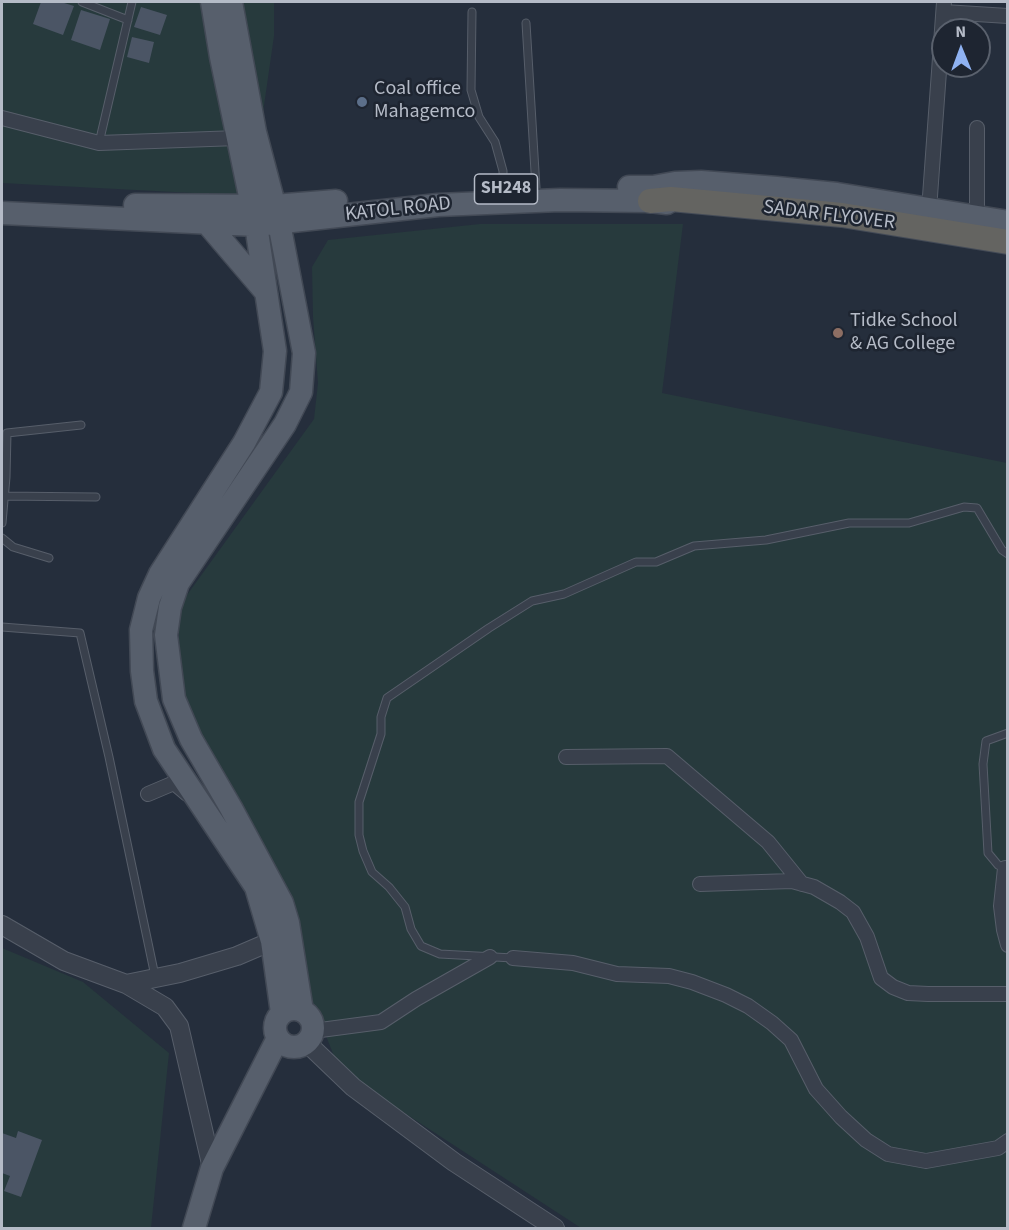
<!DOCTYPE html>
<html>
<head>
<meta charset="utf-8">
<style>
  body { margin:0 }
  #map { position:relative; width:1009px; height:1230px; overflow:hidden; background:#252e3c; font-family:"Source Sans 3",sans-serif }
  canvas { display:block }
  .frame { position:absolute; inset:0; border:3px solid #b5bbc7; pointer-events:none }
  .north { position:absolute; left:931px; top:18px; width:60px; height:60px; box-sizing:border-box; background:#1e2531; border:2px solid #5a616d; border-radius:50%; rotate:359deg; font-size:16px; font-weight:700; line-height:24px; text-align:center; color:#b5bbc7 }
  .north::after { content:''; display:block; margin:auto; width:21px; height:27px; background:#8fb2f2; clip-path:polygon(50% 0,100% 100%,50% 72%,0 100%) }
</style>
</head>
<body>
<div id="map">
<canvas width="1009" height="1230"></canvas>
<div class="frame"></div>
<div class="north">N</div>
</div>
<script>
const ctx = document.querySelector('canvas').getContext('2d');
ctx.lineJoin = 'round';
function fillPath(path, color) { ctx.fillStyle = color; ctx.fill(path, 'evenodd'); }
const shape = rows => new Path2D(rows.map(r => 'M' + r).join(''));
function strokePath(path, color, width, dash) { ctx.strokeStyle = color; ctx.lineWidth = width; ctx.lineCap = dash ? 'butt' : 'round'; ctx.setLineDash(dash || []); ctx.stroke(path); }
function label(font, color, halo, rows, align = 'center') {
  ctx.font = font + ' "Source Sans 3",sans-serif'; ctx.lineWidth = 5; ctx.setLineDash([]); ctx.textBaseline = 'middle'; ctx.strokeStyle = halo; ctx.fillStyle = color; for (const [text, x, y, turn = 0] of rows) {
    ctx.save(); ctx.translate(x, y); ctx.rotate((+turn || 0) * Math.PI / 180); ctx.textAlign = isNaN(turn) ? turn : align; if (halo) ctx.strokeText(text, 0, 0); ctx.fillText(text, 0, 0); ctx.restore();
  }
}
fillPath(shape([
  [2,2,274,2,274,36,251,196,2,183],
  [480,224,683,224,662,393,1007,463,1007,1228,581,1228,340,1071,308,991,184,702,179,642,179,606,314,419,318,383,313,317,312,267,328,240],
  [2,948,83,982,169,1053,151,1228,2,1228]
]), '#273a3d');
fillPath(shape([
  [41,2,61,2,74,6,63,35,33,24],
  [141,7,167,15,160,35,134,27],
  [81,10,110,19,100,50,71,40],
  [132,37,154,42,149,63,127,57],
  [18,1131,42,1140,21,1197,4,1191,10,1176,2,1173,2,1133,16,1138]
]), '#4b5565');
const service = shape([
  [82,2,128,20],
  [472,12,471,90,479,117,495,142,503,171,503,189],
  [526,23,536,188],
  [99,143,132,2],
  [3,496,96,497],
  [2,523,6,477,7,433,81,425],
  [2,538,13,547,49,558],
  [2,627,80,633,109,757,155,976],
  [1006,869,998,865,988,853,983,764,986,741,1008,733],
  [513,958,440,954,421,946,411,929,405,907,389,887,372,872,363,851,359,835,359,802,381,734,381,717,387,698,489,628,532,601,564,594,636,562,656,562,694,546,766,540,849,523,909,523,964,507,977,508,1002,550,1008,554]
]);
const minor = shape([
  [944,12,1008,16],
  [2,118,99,143,238,138],
  [977,128,977,216],
  [929,210,944,2],
  [566,757,667,756,768,842,802,884],
  [148,794,174,783,187,794],
  [1005,868,1001,906,1004,930,1008,945],
  [700,884,792,881,814,887,840,902,853,912,867,937,881,978,893,987,908,993,928,994,1008,994],
  [513,958,573,963,617,974,669,976,692,982,726,995,748,1006,772,1023,791,1040,816,1089,841,1117,866,1140,888,1154,926,1161,998,1148,1008,1141],
  [313,1031,381,1022,416,999,490,957]
]);
const tertiary = shape([
  [2,925,64,961,126,984,165,1007,179,1026,212,1168],
  [126,984,180,973,237,956,272,941],
  [306,1042,353,1087,454,1162,555,1228]
]);
const primary = shape([
  [212,2,221,57,256,225,275,351,271,392,244,443,160,574,149,598,141,630,142,671,146,701,164,749,256,887,272,941,282,1013],
  [231,2,255,132,279,223,304,353,301,392,285,424,178,583,170,607,166,635,174,699,191,739,231,808,282,903,288,923,302,1011],
  [629,187,653,187,675,183,701,182,777,188,837,194,1008,222],
  [135,205,274,206,336,201],
  [2,213,256,225,438,205,560,200,650,201,667,203],
  [207,223,265,291],
  '275 1028a19 19 0 1 1 38 0a19 19 0 1 1-38 0Z',
  [194,1228,212,1168,278,1038]
]);
const trunk = shape([
  [650,201,671,199,842,215,1008,242]
]);
strokePath(service, '#575e6a', 9);
strokePath(minor, '#575e6a', 16);
strokePath(tertiary, '#575e6a', 20);
strokePath(primary, '#424955', 25);
strokePath(trunk, '#444b57', 26);
strokePath(service, '#39404c', 7);
strokePath(minor, '#39404c', 14);
strokePath(tertiary, '#39404c', 18);
strokePath(primary, '#575f6c', 22);
strokePath(trunk, '#646461', 24);
for (const [x, y, r, color] of [
  [362,102,6,"#5c6f8a"],
  [838,333,6,"#8d6e63"]
]) { const dot = new Path2D(); dot.arc(x, y, r, 0, 2 * Math.PI); ctx.fillStyle = color; ctx.fill(dot); strokePath(dot, '#1e2531', 2); }
for (const [x, y, w] of [
  [506,189,63]
]) { const box = new Path2D(); box.roundRect(x - w / 2, y - 15, w, 30, 4.5); ctx.fillStyle = '#1e2531'; ctx.fill(box); strokePath(box, '#b5bbc7', 1.5); }
label('bold 18px', '#b5bbc7', null, [
  ["SH248",506,189]
]);
label('20px', '#b5bbc7', '#1e2531', [
  ["Coal office",374,90],
  ["Mahagemco",374,113],
  ["Tidke School",850,322],
  ["& AG College",850,345]
], 'left');
label('20px', '#b5bbc7', '#1e2531', [
  ["KATOL ROAD",398,210,-6],
  ["SADAR FLYOVER",829,216,7]
]);
</script>
</body>
</html>
